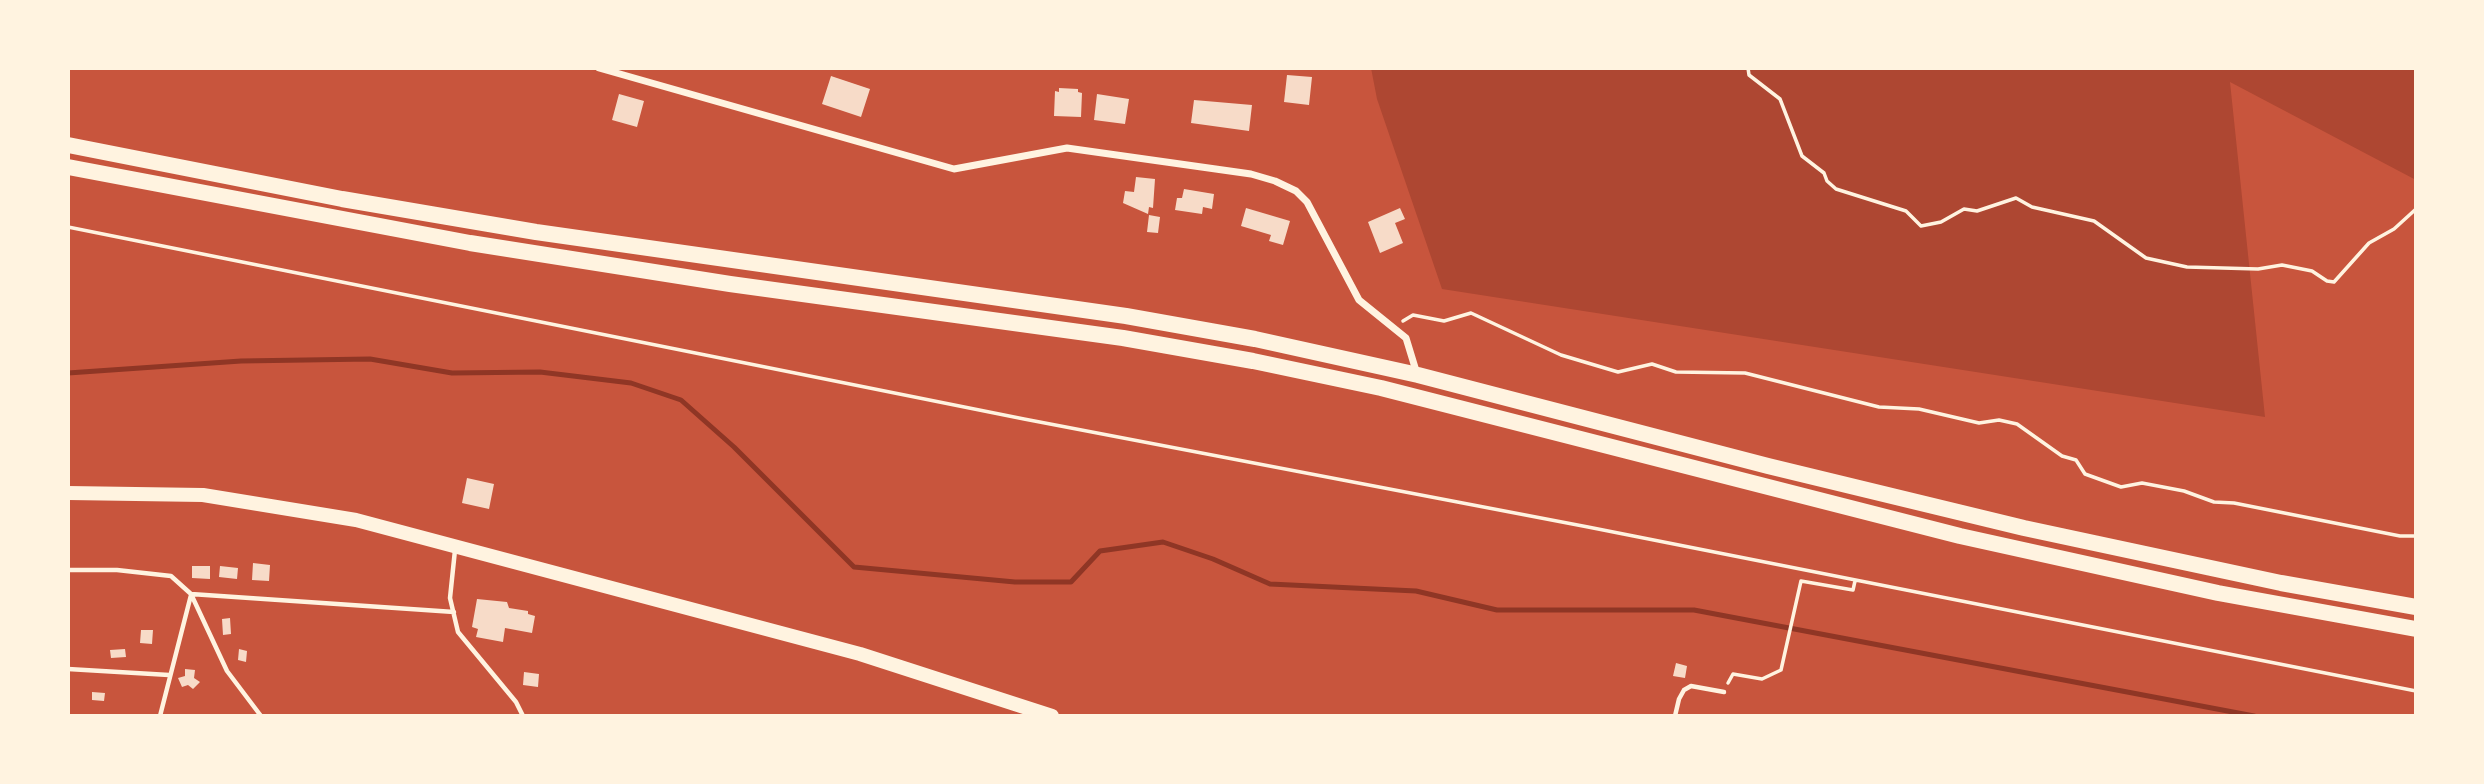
<!DOCTYPE html>
<html>
<head>
<meta charset="utf-8">
<style>
  body { margin:0 }
  #map { position:relative; width:2484px; height:784px; overflow:hidden; background:#c8553d; font-family:Cabin,sans-serif }
  canvas { display:block }
  .frame { position:absolute; inset:0; border:70px solid #fff3e0; pointer-events:none }
</style>
</head>
<body>
<div id="map">
<canvas width="2484" height="784"></canvas>
<div class="frame"></div>
</div>
<script>
const ctx = document.querySelector('canvas').getContext('2d');
ctx.lineJoin = 'round';
function fillPath(path, color) { ctx.fillStyle = color; ctx.fill(path, 'evenodd'); }
const shape = rows => new Path2D(rows.map(r => 'M' + r).join(''));
function strokePath(path, color, width, dash) { ctx.strokeStyle = color; ctx.lineWidth = width; ctx.lineCap = dash ? 'butt' : 'round'; ctx.setLineDash(dash || []); ctx.stroke(path); }
fillPath(shape([
  [1371,68,2416,68,2416,180,2230,82,2265,417,1442,289,1377,99]
]), '#ae4732');
strokePath(shape([
  [68,373,241,361,370,359,452,373,540,372,631,383,681,400,734,447,854,567,1015,582,1071,582,1100,551,1163,542,1213,559,1270,584,1416,591,1497,610,1694,610,2254,716]
]), '#8f3625', 5);
fillPath(shape([
  [1287,75,1312,77,1309,105,1284,102],
  [831,76,870,89,861,117,822,104],
  [1059,88,1078,89,1078,92,1082,93,1081,117,1054,116,1055,91,1059,92],
  [619,94,644,101,637,127,612,120],
  [1097,94,1129,99,1125,124,1094,120],
  [1194,100,1252,105,1249,131,1191,123],
  [1136,177,1155,179,1153,208,1149,207,1148,214,1123,203,1125,191,1134,192],
  [1184,189,1214,194,1212,209,1203,207,1202,214,1175,210,1177,198,1182,198],
  [1246,208,1290,221,1283,245,1269,241,1271,235,1241,226],
  [1400,208,1405,219,1395,223,1403,243,1380,253,1368,222],
  [1149,215,1160,217,1158,233,1147,232],
  [467,478,494,484,489,509,462,503],
  [253,563,270,565,269,581,252,580],
  [192,566,210,566,210,579,192,578],
  [220,566,238,568,237,579,219,577],
  [477,599,507,602,509,608,528,611,528,614,535,616,532,633,505,628,503,642,476,637,478,629,472,627],
  [230,618,231,634,223,635,222,619],
  [141,630,153,630,152,644,140,643],
  [125,649,126,657,111,658,110,650],
  [239,649,247,651,246,662,238,660],
  [1676,663,1687,666,1685,678,1673,676],
  [185,669,195,670,194,678,200,682,193,689,188,685,182,687,178,678,185,676],
  [524,672,539,674,538,687,523,685],
  [92,692,105,693,104,701,92,700]
]), '#f7dbc8');
strokePath(shape([
  [1748,68,1749,75,1780,99,1802,156,1824,173,1827,181,1836,189,1906,211,1921,226,1941,222,1964,209,1977,211,2016,198,2032,207,2094,221,2146,258,2187,267,2258,269,2282,265,2312,271,2327,281,2334,282,2369,243,2394,229,2416,209],
  [68,227,1024,419,1588,527,2416,691],
  [1403,321,1413,315,1444,321,1471,313,1561,355,1618,372,1652,364,1676,372,1745,373,1879,407,1919,409,1979,423,1999,420,2017,424,2062,456,2076,460,2085,474,2121,487,2142,483,2184,491,2214,502,2234,503,2400,536,2416,536],
  [1728,683,1733,674,1762,679,1781,670,1801,581,1853,590,1855,581]
]), '#fff3e0', 3.5);
strokePath(shape([
  [455,550,450,598,458,632,516,702,523,716],
  [68,570,117,570,171,576,191,594,454,612],
  [191,594,227,671,261,716],
  [68,669,169,675],
  [160,716,191,595],
  [1675,716,1679,699,1684,690,1691,686,1724,692]
]), '#fff3e0', 4.5);
strokePath(shape([
  [599,68,954,169,1067,148,1251,174,1275,181,1296,191,1307,202,1359,300,1406,338,1417,374]
]), '#fff3e0', 7);
strokePath(shape([
  [68,493,203,495,356,520,860,654,1052,716]
]), '#fff3e0', 14);
strokePath(shape([
  [68,145,342,199,536,232,1126,316,1255,339,1418,375,1768,466,2024,528,2281,583,2416,607],
  [68,167,470,243,730,284,1123,338,1253,361,1381,388,1960,536,2218,593,2416,629]
]), '#fff3e0', 16);
</script>
</body>
</html>
